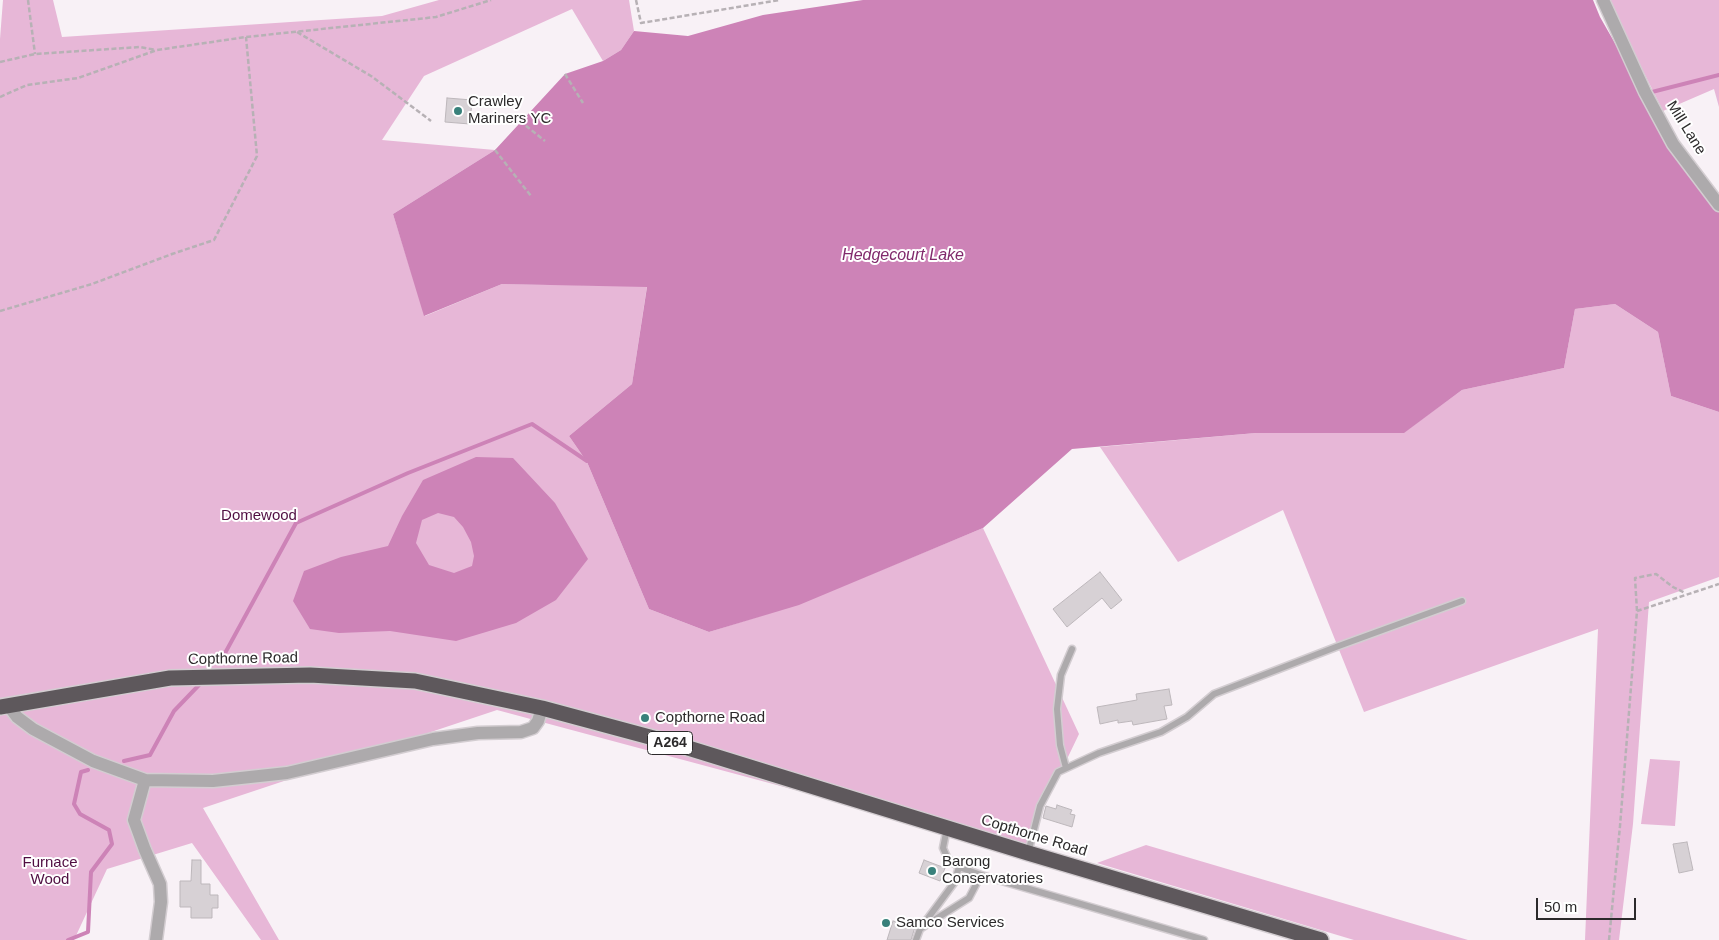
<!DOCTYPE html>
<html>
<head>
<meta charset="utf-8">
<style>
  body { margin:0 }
  #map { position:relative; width:1719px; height:940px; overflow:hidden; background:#f8f1f6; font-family:Helvetica,sans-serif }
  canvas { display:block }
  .scale { position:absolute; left:1536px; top:898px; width:100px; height:22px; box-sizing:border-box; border:2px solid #2c2a2b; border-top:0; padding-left:6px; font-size:15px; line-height:18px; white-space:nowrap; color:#2c2a2b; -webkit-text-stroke:4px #fff; paint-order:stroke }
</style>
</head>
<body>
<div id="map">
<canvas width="1719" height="940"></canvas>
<div class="scale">50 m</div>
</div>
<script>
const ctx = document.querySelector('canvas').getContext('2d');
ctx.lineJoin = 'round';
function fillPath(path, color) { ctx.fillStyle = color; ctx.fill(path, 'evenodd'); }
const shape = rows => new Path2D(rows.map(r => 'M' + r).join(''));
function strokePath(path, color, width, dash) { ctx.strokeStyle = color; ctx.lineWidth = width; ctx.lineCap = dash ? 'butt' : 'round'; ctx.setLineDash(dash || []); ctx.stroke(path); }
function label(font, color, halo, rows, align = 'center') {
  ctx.font = font + ' Helvetica,sans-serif'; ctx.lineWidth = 4; ctx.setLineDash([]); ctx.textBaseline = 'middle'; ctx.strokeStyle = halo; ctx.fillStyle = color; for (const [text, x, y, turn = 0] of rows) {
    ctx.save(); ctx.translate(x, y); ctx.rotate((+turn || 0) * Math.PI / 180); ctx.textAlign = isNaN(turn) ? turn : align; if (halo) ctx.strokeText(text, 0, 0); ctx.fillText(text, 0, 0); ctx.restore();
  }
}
fillPath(shape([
  [3,0,53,0,62,37,382,16,439,0,629,0,634,31,621,50,603,61,572,9,424,76,382,140,495,150,393,214,425,316,502,284,647,286,632,384,569,436,587,462,649,609,709,632,799,604,983,528,1079,734,1023,851,497,710,203,808,279,940,261,940,192,843,107,869,74,940,0,940,0,39],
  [1609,0,1719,0,1719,107,1714,89,1663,111,1614,13],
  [1615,304,1658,332,1671,396,1719,412,1719,577,1649,602,1633,824,1619,940,1585,940,1598,629,1364,712,1283,510,1178,562,1100,447,1256,433,1403,433,1462,390,1564,368,1575,309],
  [1650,759,1680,761,1675,826,1641,824],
  [1146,845,1468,940,1354,940,1097,863]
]), '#e7b7d7');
fillPath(shape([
  [863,0,1593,0,1600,17,1644,94,1719,206,1719,412,1671,396,1658,332,1615,304,1575,309,1564,368,1462,390,1404,433,1256,433,1072,449,983,528,799,605,709,632,649,609,587,462,569,436,632,384,647,287,502,284,424,316,393,214,495,150,565,74,603,61,621,50,634,31,688,36,763,15],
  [476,457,513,458,555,503,588,559,556,600,516,623,456,641,390,631,339,633,310,629,293,601,304,571,341,557,388,546,402,516,423,480],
  [438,513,454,517,463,527,471,542,474,556,472,566,454,573,429,565,416,543,422,520]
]), '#cd83b7');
strokePath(shape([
  [1648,93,1719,75],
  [219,661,224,655,296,523,408,473,532,424,587,461],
  [124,761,150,755,174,711,199,685],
  [68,940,88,932,91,872,112,844,109,830,80,814,74,804,81,772,88,770]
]), '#cd83b7', 4);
const building = shape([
  [447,98,472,100,470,124,445,122,447,98],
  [1100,572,1122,600,1111,609,1102,598,1067,627,1053,609,1100,572],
  [1169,689,1172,705,1164,706,1167,719,1133,725,1132,721,1118,723,1118,720,1100,724,1097,707,1137,700,1136,694,1169,689],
  [1057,805,1072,810,1070,814,1075,815,1072,827,1043,818,1046,806,1056,809,1057,805],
  [1687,842,1693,870,1679,873,1673,844,1687,842],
  [192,860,201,860,201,884,210,884,210,895,218,895,218,908,212,908,212,918,191,918,191,907,180,907,180,881,191,881,192,860],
  [924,860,945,868,940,881,919,873,924,860],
  [893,921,915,927,911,940,887,940,893,921]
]);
fillPath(building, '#d7d1d5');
strokePath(building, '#bdb7bb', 1);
const lane = shape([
  [1066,768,1060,745,1057,709,1061,675,1072,649],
  [947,828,943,848,948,859,959,867,981,875,1204,940],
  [1028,853,1040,806,1058,772,1099,753,1161,732,1187,717,1214,694,1336,647,1462,601],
  [959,867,954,883,920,929,969,898,981,875],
  [916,940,920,929]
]);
const street = shape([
  [1603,0,1645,92,1673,144,1719,205],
  [8,705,17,717,33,729,93,761,145,780,213,781,287,773,433,739,478,733,521,732,533,728,538,721,542,708],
  [145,780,134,820,145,850,160,884,161,902,156,940]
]);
const highway = shape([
  [0,707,170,678,310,675,415,681,542,708,672,743,1028,853,1321,940]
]);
strokePath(lane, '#d3cdd1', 9);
strokePath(street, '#d3cdd1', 15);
strokePath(highway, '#d3cdd1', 18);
strokePath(shape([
  [28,0,35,54],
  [636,0,641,23,780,0],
  [297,32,371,76,431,121],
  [0,62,35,54,140,47,156,50],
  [565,74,583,103],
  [0,97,27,85,78,78,157,50,246,37,436,17,491,0],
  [520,121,545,141],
  [495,150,531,196],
  [0,311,92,284,172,254,214,240,257,156,246,37],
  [1637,611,1635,578,1656,574,1673,587,1685,593],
  [1609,940,1620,826,1637,611,1719,584]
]), '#b7b1b5', 2.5, [5, 2.5]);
strokePath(lane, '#adaaac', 6);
strokePath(street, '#adaaac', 12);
strokePath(highway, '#5e585c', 15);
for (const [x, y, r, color] of [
  [458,111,5,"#39817b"],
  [645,718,5,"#39817b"],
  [932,871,5,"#39817b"],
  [886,923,5,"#39817b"]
]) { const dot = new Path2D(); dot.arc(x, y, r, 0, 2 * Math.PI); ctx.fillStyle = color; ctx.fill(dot); strokePath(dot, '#fff', 2); }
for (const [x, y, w] of [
  [670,743,45]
]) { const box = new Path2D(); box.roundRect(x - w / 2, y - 11.5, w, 23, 4); ctx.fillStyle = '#fff'; ctx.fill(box); strokePath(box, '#2c2a2b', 1); }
label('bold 14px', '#2c2a2b', null, [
  ["A264",670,743]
]);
label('15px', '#2c2a2b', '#fff', [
  ["Crawley",468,102],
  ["Mariners YC",468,119],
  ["Copthorne Road",655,718],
  ["Barong",942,862],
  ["Conservatories",942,879],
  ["Samco Services",896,923]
], 'left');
label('15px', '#2c2a2b', '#fff', [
  ["Mill Lane",1686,128,58],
  ["Copthorne Road",243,659,-1],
  ["Copthorne Road",1034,836,17]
]);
label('15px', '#500e42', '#fff', [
  ["Domewood",259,516],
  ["Furnace",50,863],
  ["Wood",50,880]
]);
label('italic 16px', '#812a6c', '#fff', [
  ["Hedgecourt Lake",903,256]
]);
</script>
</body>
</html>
